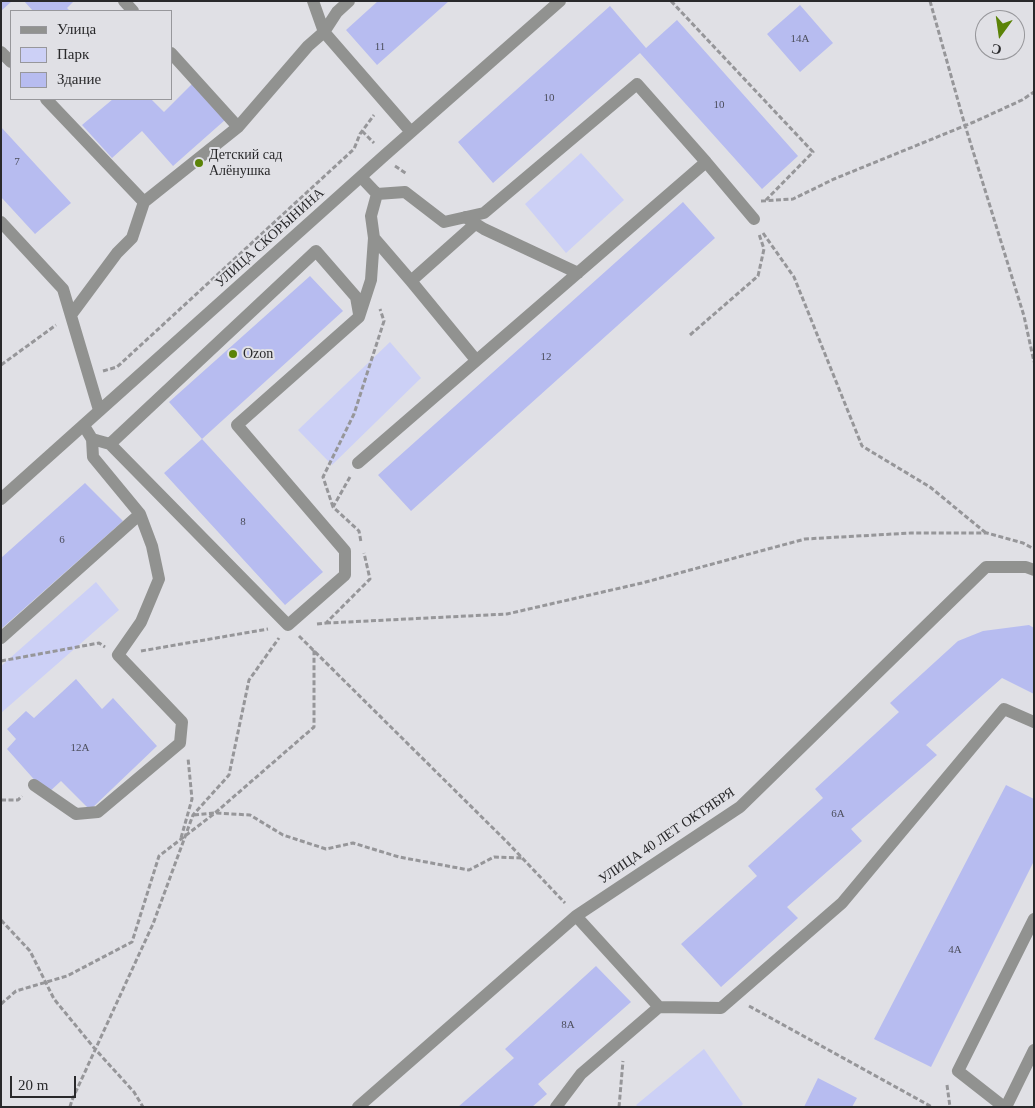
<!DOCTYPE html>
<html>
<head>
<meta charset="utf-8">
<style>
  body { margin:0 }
  #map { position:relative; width:1035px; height:1108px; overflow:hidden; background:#e0e0e5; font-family:"Times New Roman",serif }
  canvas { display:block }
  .frame { position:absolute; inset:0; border:2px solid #29292b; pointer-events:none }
  .legend { position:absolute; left:10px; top:10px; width:162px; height:90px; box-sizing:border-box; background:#e0e0e5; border:1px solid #97979b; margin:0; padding:6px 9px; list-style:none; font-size:15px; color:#29292b }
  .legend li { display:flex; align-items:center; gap:10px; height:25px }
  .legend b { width:25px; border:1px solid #97979b }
  .north { position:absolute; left:975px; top:10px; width:50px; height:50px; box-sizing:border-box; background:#e0e0e5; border:1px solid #97979b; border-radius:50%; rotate:194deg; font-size:14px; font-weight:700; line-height:20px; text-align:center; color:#29292b }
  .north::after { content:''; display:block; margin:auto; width:18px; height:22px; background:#5b8307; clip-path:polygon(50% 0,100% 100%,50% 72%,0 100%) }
  .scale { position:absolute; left:10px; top:1076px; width:66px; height:22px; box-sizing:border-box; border:2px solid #29292b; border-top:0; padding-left:6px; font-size:15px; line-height:18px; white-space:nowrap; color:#29292b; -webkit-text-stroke:4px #e0e0e5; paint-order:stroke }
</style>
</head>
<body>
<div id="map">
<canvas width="1035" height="1108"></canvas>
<div class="frame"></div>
<ul class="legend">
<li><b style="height:6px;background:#919290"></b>Улица</li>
<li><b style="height:14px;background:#ccd0f6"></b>Парк</li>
<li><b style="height:14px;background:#b7bcf0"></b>Здание</li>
</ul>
<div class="north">С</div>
<div class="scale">20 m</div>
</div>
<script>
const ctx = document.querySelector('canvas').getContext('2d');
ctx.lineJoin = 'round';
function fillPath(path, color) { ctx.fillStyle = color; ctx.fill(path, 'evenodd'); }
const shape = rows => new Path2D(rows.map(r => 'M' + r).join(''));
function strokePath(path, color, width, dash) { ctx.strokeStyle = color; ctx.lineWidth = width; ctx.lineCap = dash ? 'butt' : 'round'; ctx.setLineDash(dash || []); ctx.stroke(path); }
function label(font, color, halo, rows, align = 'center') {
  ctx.font = font + ' "Times New Roman",serif'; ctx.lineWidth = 4; ctx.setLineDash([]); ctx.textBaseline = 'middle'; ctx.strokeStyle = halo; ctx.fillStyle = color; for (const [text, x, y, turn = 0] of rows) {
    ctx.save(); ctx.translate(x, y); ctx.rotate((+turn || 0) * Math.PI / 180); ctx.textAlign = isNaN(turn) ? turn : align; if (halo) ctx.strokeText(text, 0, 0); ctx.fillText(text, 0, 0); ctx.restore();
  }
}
fillPath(shape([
  [581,153,624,200,566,253,525,204],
  [390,342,421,378,332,465,298,430],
  [96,582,119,610,1,713,1,666],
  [704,1049,743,1104,740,1107,638,1107,636,1105]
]), '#ccd0f6');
fillPath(shape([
  [1,1,12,1,1,11],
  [24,1,74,1,67,8,70,11,33,11],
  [378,1,449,1,377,65,346,30],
  [800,5,833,43,800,72,767,34],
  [610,6,646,48,677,20,798,156,762,189,640,53,493,183,458,142],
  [192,84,225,120,173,166,142,131,112,158,82,125,113,99,151,99,164,112],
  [1,127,71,203,35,234,1,197],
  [683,202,715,238,411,511,378,475],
  [310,276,343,311,202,439,169,402],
  [202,439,323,572,285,605,164,473],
  [85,483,123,521,1,629,1,558],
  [1029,625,1034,628,1034,694,1002,678,926,745,937,755,851,829,862,841,787,907,798,918,721,987,681,944,757,876,748,866,823,798,815,789,899,712,890,703,958,641,983,631],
  [76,679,102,709,113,698,157,746,90,810,61,781,47,794,7,749,16,739,7,729,26,711,34,718],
  [1006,785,1034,799,1034,861,931,1067,874,1039],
  [596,966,631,1002,538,1084,547,1094,532,1107,458,1107,514,1058,505,1049],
  [818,1078,857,1098,852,1107,804,1107]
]), '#b7bcf0');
strokePath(shape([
  [671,1,813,152,766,200],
  [930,1,964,122,1024,316,1034,362],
  [362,131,374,143],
  [395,166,407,174],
  [761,201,793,199,834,179,974,122,1022,100,1034,92],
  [763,233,794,277,862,446,930,487,986,533],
  [690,335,758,276,764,249,759,234],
  [1,365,56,325],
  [103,371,117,367,354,149,360,134,374,115],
  [350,477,333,507,359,531,361,542],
  [333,507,323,477,354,414,384,321,380,309],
  [326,623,507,614,642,583,805,539,911,533,987,533,1023,543,1034,549],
  [317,624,326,623,370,579,364,553],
  [299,636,508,843,565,903],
  [141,651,268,629],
  [1,661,99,643,105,647],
  [1,800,18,800,22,796],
  [194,815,215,813,250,815,283,835,326,849,353,843,399,857,469,870,494,857,522,858],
  [181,838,192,799,188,758],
  [1,920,30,951,54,999,95,1049,134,1092,143,1107],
  [1,1004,16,991,67,976,132,942,159,856,215,813,314,727,314,650],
  [749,1006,932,1107],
  [947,1085,950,1107],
  [70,1107,72,1100,153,924,193,815,229,775,249,680,279,638],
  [619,1107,623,1061]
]), '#969699', 3, [5, 2.5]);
strokePath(shape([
  [124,1,133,11],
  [313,1,324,32],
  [324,32,337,12,349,1],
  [1,52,11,62],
  [171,53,238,127],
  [46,99,144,202,238,127,308,46,324,32,411,132],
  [706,162,754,219],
  [377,194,371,216,374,238,411,281,476,360],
  [465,217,484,229,578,273],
  [1,222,63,289,99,410],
  [411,281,475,224],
  [71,315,117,253,132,238,144,202],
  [84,426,92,439,110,444,288,625,345,575,345,551,237,425,359,317,371,280,374,238],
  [110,444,316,251,356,297,359,314],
  [358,463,706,162,637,84,484,213,444,222,405,192,377,194,361,177],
  [1,499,385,155,560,1],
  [1,638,140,514,93,457,92,439],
  [34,785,76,814,98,812,180,743,182,722,118,655,141,622,159,579,152,546,140,514],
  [659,1007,721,1008,842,903,1004,709,1034,722],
  [358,1107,576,916,740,807,986,567,1026,567,1034,570],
  [556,1107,581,1074,659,1007,576,916],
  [1004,1107,958,1071,1034,919],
  [1006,1107,1034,1050]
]), '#919290', 12);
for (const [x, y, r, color] of [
  [199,163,5,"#5b8307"],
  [233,354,5,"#5b8307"]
]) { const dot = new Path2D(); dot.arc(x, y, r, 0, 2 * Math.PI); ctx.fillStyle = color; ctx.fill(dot); strokePath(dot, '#e0e0e5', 2); }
label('11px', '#4c4e5c', null, [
  ["14А",800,39],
  ["11",380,47],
  ["10",549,98],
  ["10",719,105],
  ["7",17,162],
  ["12",546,357],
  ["8",243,522],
  ["6",62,540],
  ["12А",80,748],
  ["6А",838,814],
  ["4А",955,950],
  ["8А",568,1025]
]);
label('14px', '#29292b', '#e0e0e5', [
  ["Детский сад",209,155],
  ["Алёнушка",209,171],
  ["Ozon",243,354]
], 'left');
label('14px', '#29292b', '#e0e0e5', [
  ["УЛИЦА СКОРЫНИНА",270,238,-42],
  ["УЛИЦА 40 ЛЕТ ОКТЯБРЯ",667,836,-34]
]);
</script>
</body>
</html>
